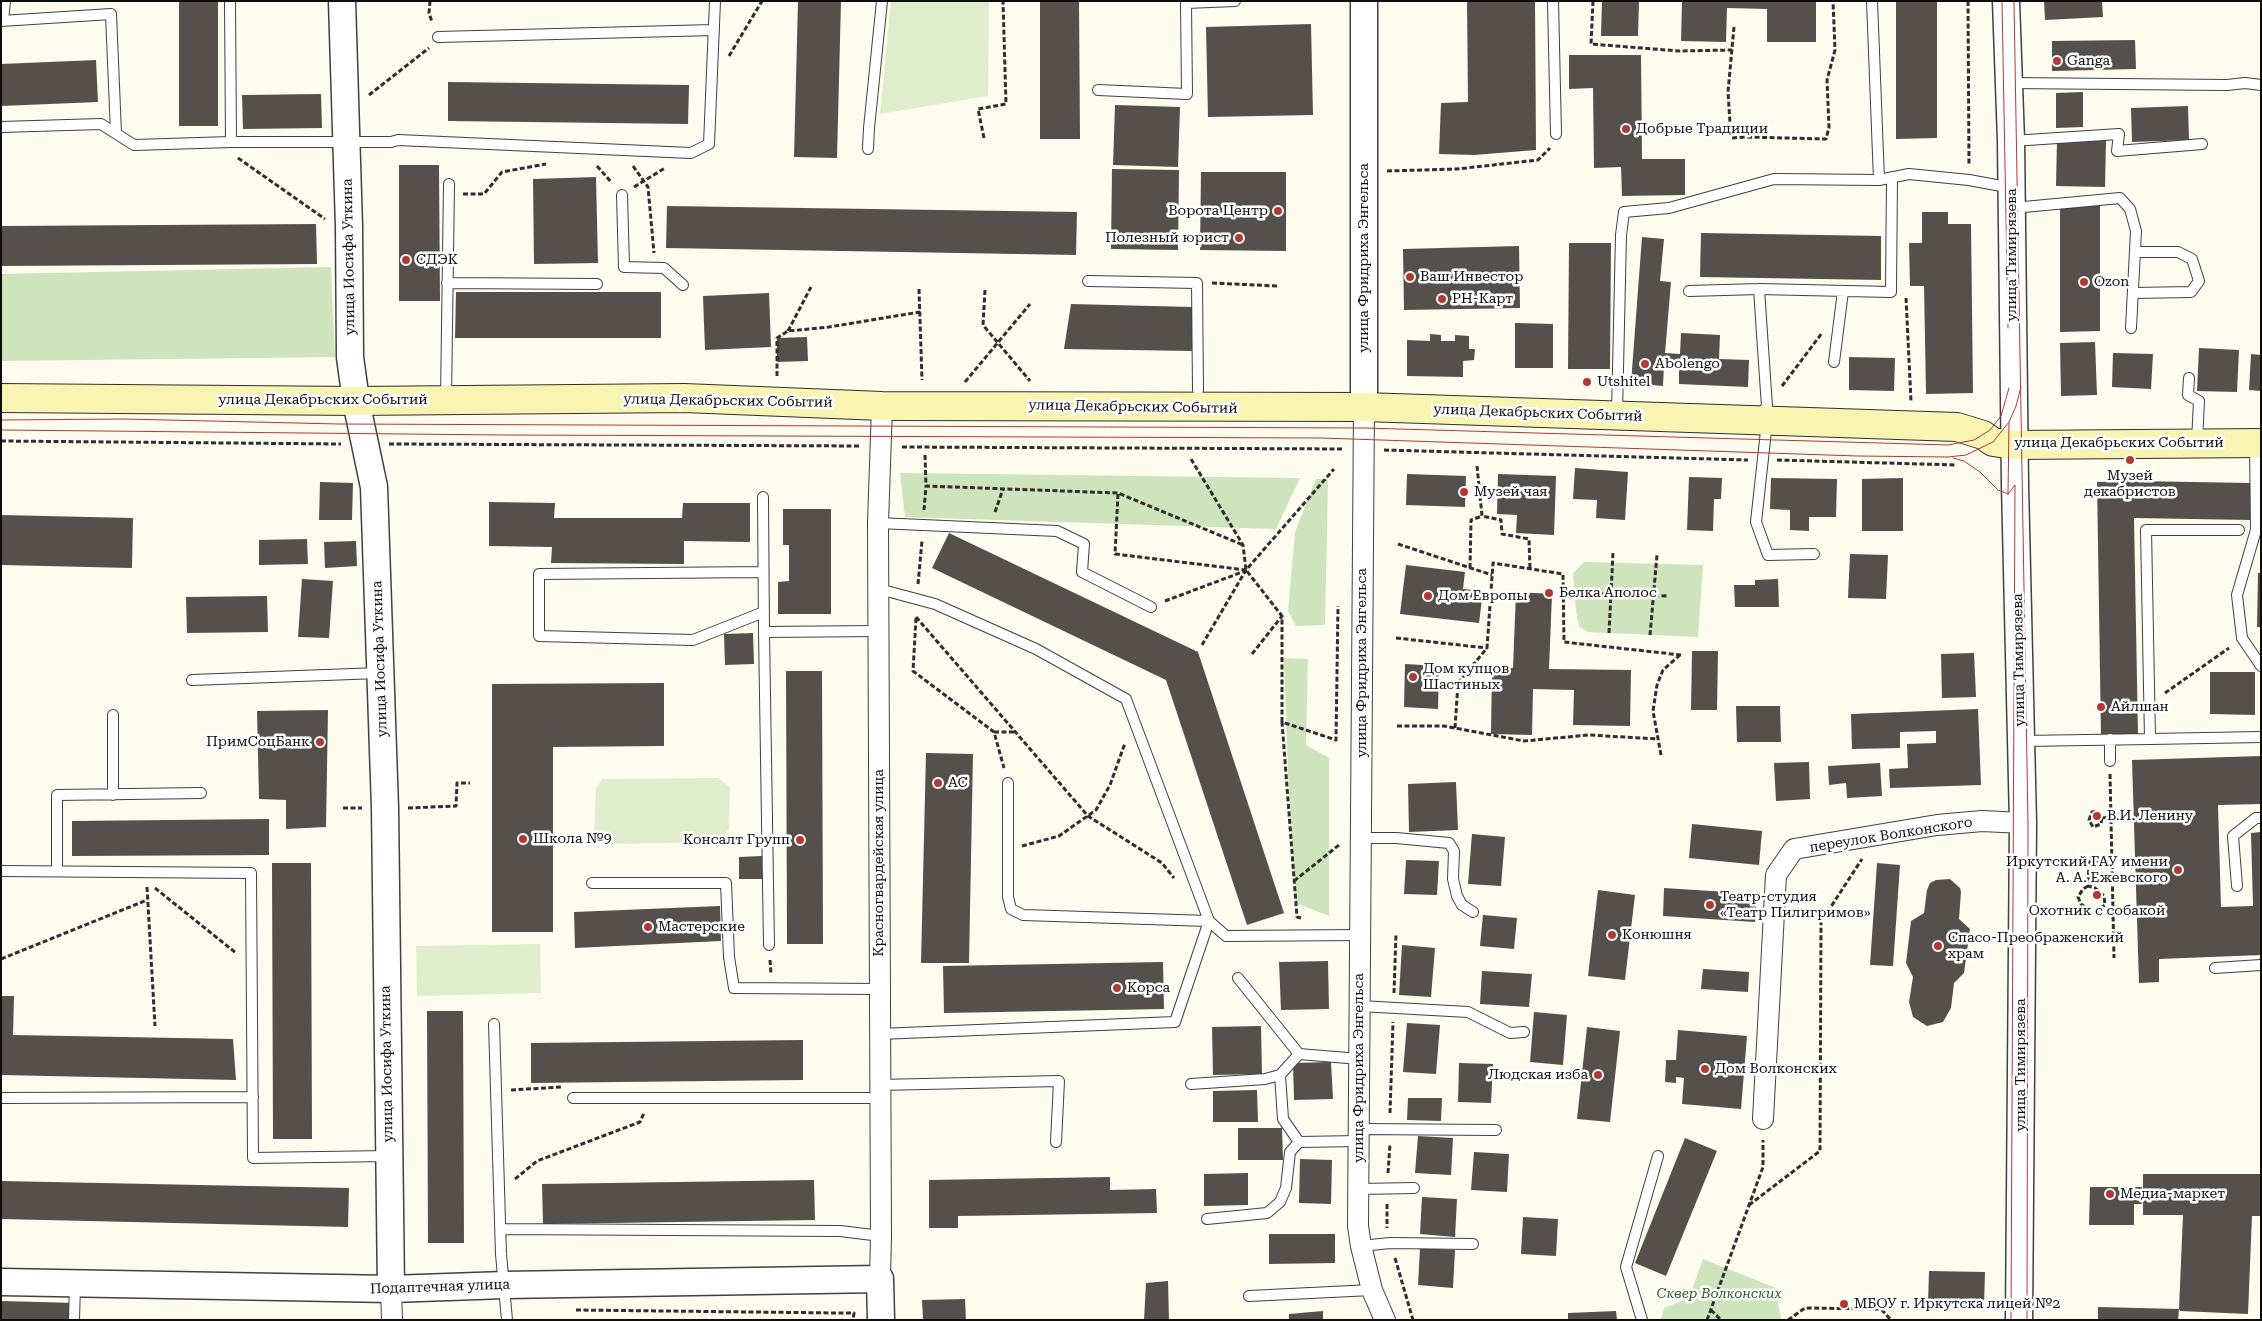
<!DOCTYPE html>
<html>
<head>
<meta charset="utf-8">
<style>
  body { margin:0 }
  #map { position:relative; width:2262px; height:1321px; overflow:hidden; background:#fdfcef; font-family:"Roboto Serif",serif }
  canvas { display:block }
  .frame { position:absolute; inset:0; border:2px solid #0d0d0d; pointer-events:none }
</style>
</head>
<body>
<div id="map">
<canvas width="2262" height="1321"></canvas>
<div class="frame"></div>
</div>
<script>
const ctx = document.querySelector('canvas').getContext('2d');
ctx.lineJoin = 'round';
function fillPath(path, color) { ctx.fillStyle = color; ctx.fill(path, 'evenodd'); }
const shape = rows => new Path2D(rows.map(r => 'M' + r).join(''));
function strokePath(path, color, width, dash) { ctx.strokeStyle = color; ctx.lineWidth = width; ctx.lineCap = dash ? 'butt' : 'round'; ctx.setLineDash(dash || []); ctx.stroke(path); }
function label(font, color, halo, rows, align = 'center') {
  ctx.font = font + ' "Roboto Serif",serif'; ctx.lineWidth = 5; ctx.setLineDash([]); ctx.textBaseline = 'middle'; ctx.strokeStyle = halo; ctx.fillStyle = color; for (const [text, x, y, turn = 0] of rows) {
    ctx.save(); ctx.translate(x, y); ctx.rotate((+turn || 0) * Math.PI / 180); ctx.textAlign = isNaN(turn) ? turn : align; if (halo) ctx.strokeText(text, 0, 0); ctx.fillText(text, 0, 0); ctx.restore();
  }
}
fillPath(shape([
  [331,267,335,357,1,361,1,274],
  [900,473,1300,478,1276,529,905,517],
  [1316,479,1328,479,1325,625,1296,626,1288,611,1295,532],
  [1584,562,1703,565,1698,637,1587,632,1579,626,1576,611,1573,573],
  [1284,658,1308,659,1306,745,1329,758,1329,916,1296,903,1288,774],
  [1703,1259,1776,1288,1781,1320,1661,1320,1664,1308,1689,1298]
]), '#cde4bc');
fillPath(shape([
  [891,1,989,1,988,96,880,114],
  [718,778,730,787,729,829,719,842,607,844,594,837,596,789,602,779],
  [540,944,541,993,417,996,416,946]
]), '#dfedcd');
fillPath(shape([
  [179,1,218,1,218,126,179,126],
  [798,1,841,1,837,158,794,157],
  [1040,1,1079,1,1080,139,1040,139],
  [1467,1,1535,1,1536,150,1474,155,1439,154,1441,103,1468,102],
  [1602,1,1639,1,1638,36,1601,36],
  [1682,1,1816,1,1816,42,1767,42,1767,9,1727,8,1726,42,1681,41],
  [1896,1,1937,1,1937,138,1896,139],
  [2044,1,2102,1,2103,17,2045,20],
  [1311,24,1313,115,1208,117,1206,27],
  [2135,40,2136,69,2052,71,2052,41],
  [1569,55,1641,55,1642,159,1685,159,1685,195,1622,196,1621,167,1594,168,1593,88,1569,89],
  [96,60,98,102,1,106,1,64],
  [448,82,689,85,688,124,448,121],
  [2083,92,2083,127,2056,128,2056,93],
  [321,94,322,128,243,129,242,95],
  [1115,105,1180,107,1178,167,1113,165],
  [2188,106,2189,140,2132,142,2131,108],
  [2057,140,2106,141,2105,187,2056,186],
  [399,165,439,165,440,301,399,301],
  [1112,169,1179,170,1178,250,1111,249],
  [1201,172,1286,172,1286,251,1200,250],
  [596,177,598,263,534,264,533,179],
  [2060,205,2100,205,2100,331,2060,332],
  [667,206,1077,212,1076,255,666,248],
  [1922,212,1948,212,1948,224,1971,224,1973,393,1926,394,1924,286,1910,286,1909,243,1922,243],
  [316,224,317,264,1,266,1,226],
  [1701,233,1881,236,1881,280,1700,277],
  [1642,237,1664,239,1660,281,1671,282,1665,353,1680,354,1681,333,1720,335,1719,359,1749,360,1748,387,1679,384,1679,366,1664,365,1663,386,1631,383],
  [1569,243,1611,243,1610,369,1568,369],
  [1519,246,1520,308,1404,310,1403,249],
  [456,292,661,292,661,338,455,338],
  [769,293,771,347,705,350,703,296],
  [1071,304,1193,307,1193,351,1064,349],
  [1515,323,1553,324,1553,368,1515,368],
  [1430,334,1441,335,1441,341,1455,341,1455,335,1469,336,1469,349,1475,349,1474,360,1463,361,1463,377,1407,376,1407,340,1430,341],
  [807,337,808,361,777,362,777,338],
  [2095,342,2097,395,2061,396,2060,343],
  [2199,348,2239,350,2237,392,2197,391],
  [2113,353,2153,354,2151,389,2112,387],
  [2251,354,2261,355,2261,391,2249,390],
  [1849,357,1895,358,1894,391,1849,390],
  [1575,468,1628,472,1625,520,1596,518,1597,500,1573,499],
  [1407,474,1466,476,1465,507,1406,505],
  [1498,474,1556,476,1554,535,1516,533,1517,515,1497,514],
  [1689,477,1722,478,1721,499,1714,499,1713,531,1687,530],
  [1771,478,1837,479,1836,517,1809,517,1809,531,1790,530,1790,510,1770,509],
  [1903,478,1903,531,1862,531,1862,479],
  [2134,481,2250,483,2250,520,2134,518,2138,735,2101,736,2097,482],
  [320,482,353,483,352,520,319,520],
  [489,502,555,503,554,518,682,518,683,503,750,503,750,542,684,541,684,564,551,563,552,547,489,546],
  [783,509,831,509,831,614,778,614,778,582,789,581,789,545,783,545],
  [1,515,133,518,132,568,1,565],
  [949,533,1198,652,1284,913,1247,925,1166,680,932,568],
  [307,539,308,564,259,565,259,540],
  [356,541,357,566,325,568,324,542],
  [1850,554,1888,555,1886,599,1848,598],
  [1406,565,1465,572,1463,589,1483,591,1479,623,1400,614],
  [2258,573,2261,573,2261,627,2257,627],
  [302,579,333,581,329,638,298,637],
  [1778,579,1779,607,1735,607,1734,585,1755,585,1755,580],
  [1516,592,1552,594,1549,669,1631,670,1630,726,1573,725,1574,690,1533,689,1532,735,1491,734,1492,668,1513,668],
  [267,596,268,632,187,633,186,597],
  [753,633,754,664,725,665,724,634],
  [1692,651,1718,651,1717,710,1691,710],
  [1974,653,1976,697,1942,698,1941,654],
  [1405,664,1439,666,1438,709,1404,707],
  [786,671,822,671,823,944,787,944],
  [2210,672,2255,672,2255,715,2210,714],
  [664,683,664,746,553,747,553,932,492,932,492,684],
  [1736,706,1780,706,1781,742,1737,742],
  [1978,709,1981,785,1890,788,1889,769,1908,768,1907,744,1936,743,1936,731,1900,732,1900,748,1852,749,1851,714],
  [328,710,326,827,286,829,286,800,259,799,257,711],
  [926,753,973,754,969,963,921,963],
  [2261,756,2261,804,2218,805,2221,907,2253,906,2251,833,2261,832,2261,955,2159,959,2159,982,2139,983,2132,760],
  [1809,762,1810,799,1776,801,1774,763],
  [1880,763,1882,796,1847,798,1846,783,1829,785,1828,766],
  [1456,782,1458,830,1409,832,1408,784],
  [269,819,269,855,72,856,72,821],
  [1692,824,1762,831,1759,865,1689,858],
  [1472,834,1505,837,1501,886,1468,884],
  [762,856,762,879,739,879,739,857],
  [1406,860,1439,861,1437,895,1404,894],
  [272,863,311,863,312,1139,273,1139],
  [1877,863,1900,865,1893,966,1870,965],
  [1950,879,1960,888,1961,892,1959,919,1970,929,1964,973,1954,983,1951,1008,1943,1022,1927,1026,1913,1017,1909,1002,1913,977,1906,963,1911,921,1924,913,1927,890,1930,883,1936,880],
  [1664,888,1757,894,1755,922,1663,916],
  [1598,890,1635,895,1625,980,1588,976],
  [720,906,721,941,575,948,574,912],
  [1483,915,1517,918,1514,949,1480,946],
  [1402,945,1435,948,1431,997,1399,995],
  [1328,961,1329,1009,1281,1010,1279,962],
  [1163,962,1164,1009,944,1013,943,966],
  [1703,969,1749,972,1748,992,1701,989],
  [1482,971,1532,974,1529,1007,1480,1004],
  [1,996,14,996,13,1035,233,1039,236,1080,1,1075],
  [427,1011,463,1011,464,1243,428,1243],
  [1534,1012,1567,1015,1563,1065,1530,1062],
  [1407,1023,1440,1025,1436,1074,1403,1072],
  [1261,1026,1262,1074,1213,1075,1212,1027],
  [1587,1027,1620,1031,1610,1122,1577,1119],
  [1678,1030,1747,1036,1741,1109,1682,1104,1684,1078,1676,1077,1676,1083,1665,1082,1666,1060,1676,1060],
  [803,1040,803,1080,531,1083,531,1043],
  [1331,1062,1333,1099,1294,1100,1293,1063],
  [1459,1063,1493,1064,1491,1103,1458,1102],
  [1257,1090,1258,1122,1213,1122,1213,1091],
  [1408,1098,1442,1098,1441,1121,1407,1120],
  [1238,1128,1282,1128,1283,1160,1238,1160],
  [1418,1136,1453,1138,1451,1175,1415,1173],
  [1685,1138,1717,1151,1666,1276,1635,1263],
  [1474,1152,1509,1154,1507,1192,1471,1190],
  [1300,1159,1332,1160,1331,1204,1299,1203],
  [1248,1173,1248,1205,1204,1206,1204,1174],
  [2143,1174,2261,1174,2261,1216,2252,1216,2248,1314,2180,1311,2179,1309,2183,1215,2143,1215],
  [1110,1177,1110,1190,1156,1189,1157,1213,958,1216,958,1228,929,1228,929,1180],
  [814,1180,815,1220,543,1224,542,1184],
  [1,1181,349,1188,348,1227,1,1219],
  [2090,1187,2142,1187,2142,1204,2134,1204,2134,1225,2089,1225],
  [1422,1197,1457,1199,1455,1237,1420,1234],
  [1523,1217,1558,1219,1556,1256,1521,1254],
  [1269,1234,1335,1234,1335,1263,1269,1264],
  [1420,1248,1455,1250,1453,1288,1418,1285],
  [1929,1271,1985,1272,1984,1305,1928,1304],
  [1168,1281,1169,1320,1144,1320,1146,1283],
  [965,1299,966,1320,923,1320,922,1300],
  [1,1301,75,1303,73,1320,1,1320],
  [2098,1307,2179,1309,2178,1320,2098,1320],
  [1323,1311,1323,1320,1289,1320,1289,1314],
  [1616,1311,1617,1320,1568,1320,1568,1313]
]), '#55504b');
const service = shape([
  [230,1,231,142,391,142,398,140,691,153,709,144,715,1],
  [1553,1,1556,134],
  [1872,1,1879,180],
  [1,21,111,14,116,133],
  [3,21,5,1],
  [438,37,714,30],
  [2009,83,2227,85,2245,83,2261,85],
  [1098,90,1187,94,1186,3,1235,1],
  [1,127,101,124,134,145,231,142],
  [2012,141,2119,134,2117,151,2202,144],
  [868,149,869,128,882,1],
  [622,195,624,267,664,268,683,285],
  [2013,208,2120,198,2130,209,2136,231,2131,328],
  [1088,281,1197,283,1198,390],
  [447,283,597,284],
  [1689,291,1759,289,1891,292,1892,177],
  [2133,293,2191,292,2199,281,2192,259,2178,252,2135,252],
  [1834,362,1843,291],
  [2189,378,2188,395,2199,401,2197,442],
  [446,399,449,184],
  [1617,414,1621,235,1624,212,1669,208,1774,179,1879,180,1909,174,1969,180,2012,188],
  [1757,416,1767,407,1759,289],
  [1767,422,1756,522,1768,555,1814,554],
  [2255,444,2256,530,2237,595,2242,638,2261,666],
  [763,497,764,632,879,631],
  [878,523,1057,531,1084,544,1082,572,1151,607],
  [763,572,539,574,539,636,693,640,764,612],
  [879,589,935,604,1036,649,1126,699,1209,921,1226,936,1360,935],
  [764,632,769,945],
  [192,680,379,673],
  [2110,739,2110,761],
  [2150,739,2261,737],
  [2023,741,2150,739,2146,530,2239,530],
  [113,795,113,715],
  [1361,838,1396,838,1449,843,1454,851,1453,879,1457,896,1462,905,1473,912],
  [1,871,251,873,253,1158,389,1156],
  [57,871,57,795,201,793],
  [592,883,726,883,729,957,734,988,879,989],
  [2237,886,2233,836,2256,818,2261,818],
  [2215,968,2261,965],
  [1238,978,1299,1054],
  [1360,1006,1468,1012,1510,1033,1524,1032],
  [494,1024,501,1254,507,1320],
  [879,1034,1175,1022,1209,921,1023,915,1011,909,1008,897,1008,783],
  [1280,1075,1283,1119,1299,1142],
  [1191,1084,1265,1079,1280,1075,1299,1054,1360,1059],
  [879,1085,1059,1081,1056,1142],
  [1,1098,253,1097],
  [573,1098,879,1098],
  [1359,1129,1496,1130],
  [1359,1189,1414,1188],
  [1207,1219,1267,1213,1280,1202,1286,1188,1290,1152,1299,1142,1359,1141],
  [501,1229,840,1231,881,1236],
  [1361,1246,1390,1243,1473,1244],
  [1249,1296,1372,1290],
  [74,1320,75,1284],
  [1642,1320,1626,1267,1658,1156]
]);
const minor = shape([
  [1364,407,1358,1226,1361,1246,1372,1290,1385,1320],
  [1763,1119,1776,875,1794,849,1937,825,1982,821,2023,823],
  [880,1279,881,1236,878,523,882,406],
  [391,1289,392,1320]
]);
const tertiary = shape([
  [342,1,349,227,350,357,356,401,374,487,385,808,391,1289],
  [1364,1,1364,407],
  [2006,1,2011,141,2015,485,2023,823,2019,1320],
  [1,1282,391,1289,505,1285,880,1279,881,1320]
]);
const secondary = shape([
  [1,398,356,401,684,398,882,406,1364,407,1957,427,1983,435,1993,442,2014,445,2261,443]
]);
strokePath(service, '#404040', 12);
strokePath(minor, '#404040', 22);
strokePath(tertiary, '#404040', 29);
strokePath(secondary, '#2f2f2f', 30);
strokePath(shape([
  [430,1,429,13,432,22],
  [1593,1,1591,44,1679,51,1732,50],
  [1968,1,1969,166],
  [1734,27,1728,92,1731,138,1745,137,1826,139,1829,127,1827,80,1835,50,1833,1],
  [729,56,762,1],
  [369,95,429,48],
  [984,138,978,109,1006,104,1003,1],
  [238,158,325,219],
  [597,166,612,183],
  [633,166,648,187,654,253],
  [1387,171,1457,169,1538,160,1550,148],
  [634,187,665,168],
  [463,194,484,194,502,172,546,164],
  [1212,283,1277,286],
  [919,289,922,380],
  [985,290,983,325,1030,381],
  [1906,298,1911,401],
  [788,331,811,287],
  [777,376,777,338,788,331,829,327,920,312],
  [965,382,1030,304],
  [1782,386,1822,333],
  [1,441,341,444],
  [389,444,861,446],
  [902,447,1343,449],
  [1384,450,1748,460],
  [925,455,926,486,1118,493,1243,545],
  [1191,459,1243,545,1246,570,1282,616,1282,722],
  [1777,460,1957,465],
  [1477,466,1482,516,1501,520,1502,534,1529,539,1530,569],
  [1118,494,1115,554,1246,570],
  [924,510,926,486],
  [995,512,1003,489],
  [1398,544,1492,575],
  [1470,568,1471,520,1482,516],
  [918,584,922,541],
  [1564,593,1667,596],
  [1165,601,1245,571],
  [916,617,1088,816,1162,863,1174,878],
  [916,618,913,671,994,732,1004,768],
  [1609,633,1613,553],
  [1650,635,1657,555],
  [1396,638,1487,648],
  [1202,645,1246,570,1334,469],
  [1252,654,1282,616],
  [2165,693,2229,648],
  [1397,726,1444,726,1524,741,1589,735,1658,739],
  [1455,728,1458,683,1487,648,1493,563,1563,574,1564,642,1681,655],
  [994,732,1014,732],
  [1661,755,1653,711,1657,685,1663,670,1680,655],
  [2110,774,2114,958],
  [343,808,362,808],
  [408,808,456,806,457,783,470,783],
  [2102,818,2101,824,2093,827,2089,820,2092,812,2097,811,2102,818,2110,817],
  [1022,846,1059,836,1096,810,1110,785,1125,743],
  [2065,863,2111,860],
  [1294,881,1339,845],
  [2088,886,2083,889,2078,897,2081,904,2089,910,2098,910,2105,905,2104,896,2095,888,2088,886,2089,862],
  [147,887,155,1026],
  [155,888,236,953],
  [1301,918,1297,917,1282,722,1336,740,1338,606],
  [1,959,147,900],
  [770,960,771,974],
  [1394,993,1396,934],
  [511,1090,562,1087],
  [1390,1113,1393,1022],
  [1388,1173,1390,1144],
  [515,1179,537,1161,640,1122,644,1113],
  [1387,1204,1387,1228],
  [1749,1205,1820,1151,1821,922,1862,859],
  [1395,1258,1413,1320],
  [576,1310,839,1313,854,1313,853,1320],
  [1711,1310,1721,1320],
  [1707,1320,1763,1167,1763,1140],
  [1788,1320,1805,1308,1881,1309,1891,1320]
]), '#2f2f2f', 3, [5, 2.5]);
strokePath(service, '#fff', 10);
strokePath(minor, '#fff', 20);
strokePath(tertiary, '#fff', 26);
strokePath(secondary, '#f7f5b1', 28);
strokePath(shape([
  [2002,1,2008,328],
  [2014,1,2028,823,2027,1320],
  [1,420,124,419,339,424,1364,428,1948,445,1974,440,1990,430,2001,416,2009,388],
  [1,430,505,435,1321,438,1858,456,1948,457,1966,455,1993,442,2009,422,2016,406,2021,387],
  [1953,458,1964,461,1980,472,1998,490,2008,494],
  [2008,494,2015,485,2011,1320],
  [2008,494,2009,423]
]), '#af3934', 1);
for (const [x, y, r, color] of [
  [2057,61,5,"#af3934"],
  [1626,129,5,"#af3934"],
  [1278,211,5,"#af3934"],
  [1239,238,5,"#af3934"],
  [406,260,5,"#af3934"],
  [1410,277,5,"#af3934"],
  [2084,282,5,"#af3934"],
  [1442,299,5,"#af3934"],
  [1645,364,5,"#af3934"],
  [1587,382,5,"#af3934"],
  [2130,460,5,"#af3934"],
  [1464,492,5,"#af3934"],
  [1549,593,5,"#af3934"],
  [1428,596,5,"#af3934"],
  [1413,677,5,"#af3934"],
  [2101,707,5,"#af3934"],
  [320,742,5,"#af3934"],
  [938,783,5,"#af3934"],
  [2097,816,5,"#af3934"],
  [523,839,5,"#af3934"],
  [800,840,5,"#af3934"],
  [2178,870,5,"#af3934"],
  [2097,895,5,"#af3934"],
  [1710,905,5,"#af3934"],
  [648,927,5,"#af3934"],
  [1612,935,5,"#af3934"],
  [1938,946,5,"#af3934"],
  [1117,988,5,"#af3934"],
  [1705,1069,5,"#af3934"],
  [1598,1075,5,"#af3934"],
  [2110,1194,5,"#af3934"],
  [1844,1304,5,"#af3934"]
]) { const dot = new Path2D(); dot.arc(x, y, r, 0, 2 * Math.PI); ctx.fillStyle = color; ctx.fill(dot); strokePath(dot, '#fff', 2); }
label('14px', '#0d0d0d', '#fff', [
  ["Ganga",2067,61],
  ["Добрые Традиции",1636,129],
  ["Ворота Центр",1268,211,"right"],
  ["Полезный юрист",1229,238,"right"],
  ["СДЭК",416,260],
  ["Ваш Инвестор",1420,277],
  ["Ozon",2094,282],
  ["РН-Карт",1452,299],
  ["Abolengo",1655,364],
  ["Utshitel",1597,382],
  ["Музей",2130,476,"center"],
  ["декабристов",2130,492,"center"],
  ["Музей чая",1474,492],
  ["Белка Аполос",1559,593],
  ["Дом Европы",1438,596],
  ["Дом купцов",1423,669],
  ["Шастиных",1423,685],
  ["Айлшан",2111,707],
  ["ПримСоцБанк",310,742,"right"],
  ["АС",948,783],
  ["В.И. Ленину",2107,816],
  ["Школа №9",533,839],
  ["Консалт Групп",790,840,"right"],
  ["Иркутский ГАУ имени",2168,862,"right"],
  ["А. А. Ежевского",2168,878,"right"],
  ["Театр-студия",1720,897],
  ["«Театр Пилигримов»",1720,913],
  ["Охотник с собакой",2097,911,"center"],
  ["Мастерские",658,927],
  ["Конюшня",1622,935],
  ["Спасо-Преображенский",1948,938],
  ["храм",1948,954],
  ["Корса",1127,988],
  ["Дом Волконских",1715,1069],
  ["Людская изба",1588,1075,"right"],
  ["Медиа-маркет",2120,1194],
  ["МБОУ г. Иркутска лицей №2",1854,1304]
], 'left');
label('14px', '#0d0d0d', '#fff', [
  ["улица Тимирязева",2012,255,-90],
  ["улица Иосифа Уткина",349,257,-91],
  ["улица Фридриха Энгельса",1364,258,-90],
  ["улица Декабрьских Событий",323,400],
  ["улица Декабрьских Событий",728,401,1],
  ["улица Декабрьских Событий",1133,407,1],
  ["улица Декабрьских Событий",1538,413,2],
  ["улица Декабрьских Событий",2119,443],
  ["улица Иосифа Уткина",380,659,-92],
  ["улица Тимирязева",2019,660,-91],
  ["улица Фридриха Энгельса",1362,663,-90],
  ["переулок Волконского",1891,835,-9],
  ["Красногвардейская улица",879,863,-90],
  ["улица Иосифа Уткина",387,1064,-91],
  ["улица Тимирязева",2021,1065,-90],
  ["улица Фридриха Энгельса",1359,1068,-90],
  ["Подаптечная улица",440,1287,-2]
]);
label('italic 14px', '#2b5e24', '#fff', [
  ["Сквер Волконских",1719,1294]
]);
</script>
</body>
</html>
